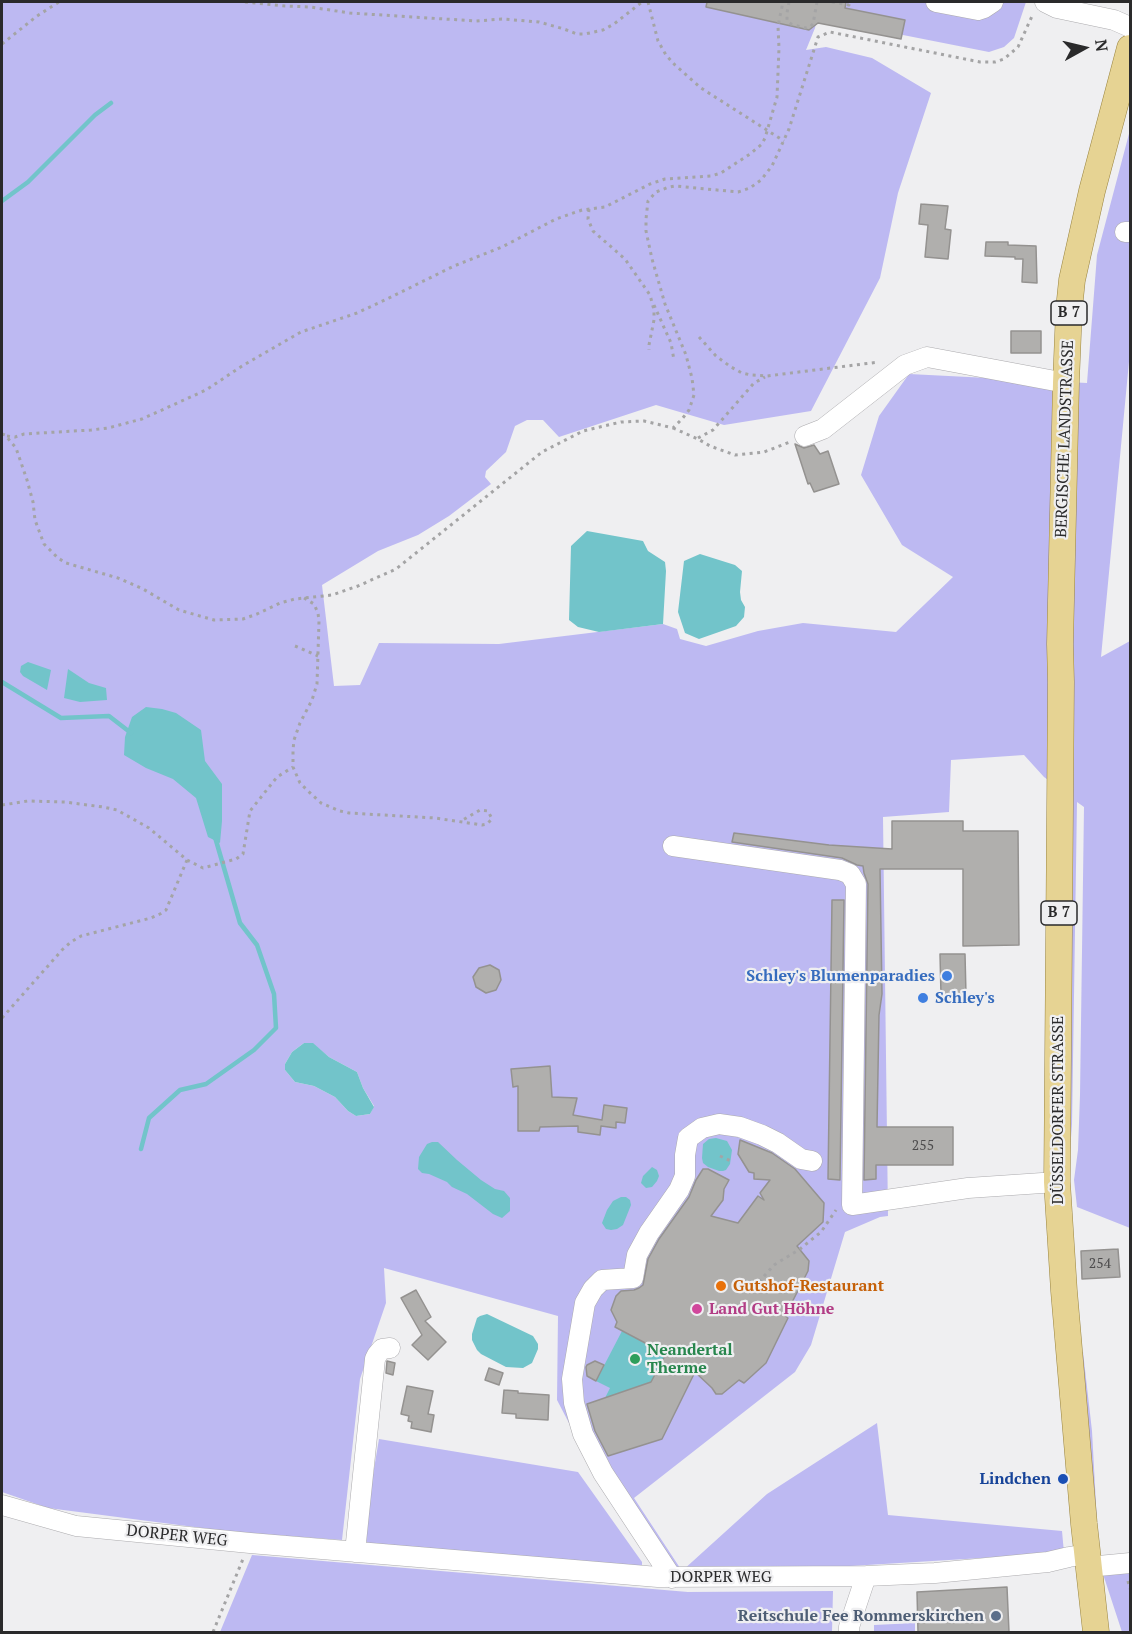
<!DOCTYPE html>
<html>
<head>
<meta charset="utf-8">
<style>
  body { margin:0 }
  #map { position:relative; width:1132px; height:1634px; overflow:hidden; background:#efeff1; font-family:"PT Serif",serif }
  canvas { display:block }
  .frame { position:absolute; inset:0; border:3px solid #2a2a2b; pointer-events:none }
  .north { position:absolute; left:1054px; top:18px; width:60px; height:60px; -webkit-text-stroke:4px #efeff1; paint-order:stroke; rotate:82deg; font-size:16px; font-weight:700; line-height:24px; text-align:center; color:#2a2a2b }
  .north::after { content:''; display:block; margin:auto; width:21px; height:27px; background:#2a2a2b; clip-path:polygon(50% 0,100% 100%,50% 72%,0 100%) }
</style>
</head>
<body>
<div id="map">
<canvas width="1132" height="1634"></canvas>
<div class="frame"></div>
<div class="north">N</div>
</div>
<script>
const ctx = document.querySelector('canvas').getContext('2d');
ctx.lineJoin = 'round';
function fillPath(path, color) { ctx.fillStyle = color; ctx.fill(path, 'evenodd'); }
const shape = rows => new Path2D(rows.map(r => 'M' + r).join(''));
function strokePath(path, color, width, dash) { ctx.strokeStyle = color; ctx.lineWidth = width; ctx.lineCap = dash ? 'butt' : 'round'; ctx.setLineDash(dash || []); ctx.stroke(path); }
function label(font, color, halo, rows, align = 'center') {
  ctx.font = font + ' "PT Serif",serif'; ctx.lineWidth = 4.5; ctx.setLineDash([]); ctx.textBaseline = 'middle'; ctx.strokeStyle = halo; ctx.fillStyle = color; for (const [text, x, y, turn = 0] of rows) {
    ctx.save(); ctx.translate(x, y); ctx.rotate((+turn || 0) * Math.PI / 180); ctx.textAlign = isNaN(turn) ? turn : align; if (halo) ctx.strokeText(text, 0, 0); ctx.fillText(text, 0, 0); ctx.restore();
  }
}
fillPath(shape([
  [2,2,1026,2,1014,38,1004,47,989,52,817,18,815,28,806,50,826,47,872,58,931,93,898,193,880,278,811,411,724,425,656,405,559,437,543,420,527,420,515,426,506,452,486,471,485,477,491,484,449,516,418,535,378,551,322,585,334,686,360,685,379,643,499,644,663,624,677,629,680,639,706,646,758,631,803,623,896,632,953,577,902,545,861,475,879,416,909,374,1087,383,1097,255,1130,130,1130,351,1101,657,1130,641,1130,1228,1077,1207,1074,1180,1078,1150,1080,1095,1084,807,1077,802,1072,1124,1069,1165,1067,1165,1066,1127,1069,795,1044,777,1024,755,951,760,949,812,883,817,888,1216,880,1217,845,1232,811,1345,795,1372,634,1498,682,1571,767,1494,877,1423,888,1515,1062,1531,1064,1553,834,1567,682,1571,658,1568,596,1475,557,1400,558,1316,384,1268,386,1303,360,1379,342,1540,233,1532,48,1508,2,1492],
  [304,1043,313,1044,329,1057,357,1072,363,1088,374,1106,370,1114,356,1116,348,1111,335,1097,314,1086,295,1082,285,1070,285,1064,292,1052],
  [1080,1352,1083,1352,1092,1431,1097,1523,1096,1528],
  [379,1439,578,1472,642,1562,642,1569,367,1543,363,1534],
  [252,1555,688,1592,833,1591,832,1632,220,1632],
  [1130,1572,1130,1632,1122,1632,1103,1574],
  [915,1623,915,1632,874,1632,874,1625]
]), '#bdb9f2');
fillPath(shape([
  [587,531,643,541,648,551,665,562,666,571,663,624,599,632,578,627,569,620,571,546],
  [700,554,735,565,742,571,740,592,741,600,745,607,744,617,736,626,699,639,685,633,678,612,684,561],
  [28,662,51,670,47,690,23,676,20,672,21,666],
  [68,669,89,683,106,688,107,700,80,702,64,698],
  [146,707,162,709,176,713,201,730,205,761,222,784,222,821,220,843,208,837,196,798,173,779,146,768,124,755,125,737,132,717],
  [304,1043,313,1043,329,1057,357,1072,363,1088,374,1107,370,1114,356,1116,348,1111,335,1097,314,1086,295,1082,285,1070,285,1064,292,1052],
  [716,1138,727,1141,732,1150,730,1164,726,1170,723,1171,719,1171,708,1167,703,1163,702,1158,703,1144,709,1139],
  [432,1142,438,1142,457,1160,481,1180,495,1189,504,1191,510,1198,510,1211,502,1218,493,1214,467,1194,452,1187,447,1182,429,1174,422,1173,418,1169,419,1157,427,1144],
  [652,1167,657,1170,659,1176,657,1181,652,1187,646,1188,641,1183,643,1176],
  [621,1197,626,1197,630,1200,631,1205,623,1225,617,1229,611,1230,606,1229,602,1223,607,1210,613,1201],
  [487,1314,533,1336,538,1344,538,1349,532,1363,523,1368,506,1367,481,1354,477,1350,472,1340,472,1334,477,1318,480,1316],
  [622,1331,666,1354,651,1382,605,1398,610,1388,596,1381]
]), '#72c4ca');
strokePath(shape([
  [2,201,28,182,95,115,111,103],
  [2,682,61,718,109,716,131,733],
  [141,1149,149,1118,180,1090,206,1084,254,1050,276,1028,274,994,257,945,240,923,215,837]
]), '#72c4ca', 4.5);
const building = shape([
  [707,2,846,2,845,8,905,20,901,39,818,23,809,30,706,7,707,2],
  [921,204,948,206,945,229,951,230,948,259,925,257,928,225,919,224,921,204],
  [986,242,1008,242,1008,245,1036,246,1037,283,1022,282,1023,259,1015,259,1015,257,985,256,986,242],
  [1011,331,1041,331,1041,353,1011,353,1011,331],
  [795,444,804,448,814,445,820,454,828,451,839,484,814,492,810,483,808,484,795,444],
  [892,821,963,821,963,831,1018,831,1019,945,963,946,963,869,880,869,882,994,879,1015,877,1127,953,1127,953,1165,876,1165,876,1179,864,1180,868,884,864,873,863,866,857,865,842,858,732,842,734,833,829,845,892,849,892,821],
  [832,900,844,900,840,1180,828,1179,832,900],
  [940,954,965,954,966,995,941,995,940,954],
  [490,965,499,970,501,980,496,990,486,993,476,987,473,977,479,968,490,965],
  [550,1066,552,1097,577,1098,573,1115,602,1120,604,1105,627,1108,625,1123,616,1122,616,1128,601,1126,600,1135,578,1132,578,1126,540,1127,539,1131,518,1131,518,1086,513,1087,511,1069,550,1066],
  [740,1140,772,1153,795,1169,824,1203,823,1222,797,1246,809,1261,808,1271,785,1316,788,1318,766,1363,744,1383,739,1380,722,1394,716,1394,712,1388,695,1372,662,1439,608,1456,595,1431,587,1404,651,1382,666,1354,615,1327,617,1322,611,1310,616,1296,621,1291,634,1290,639,1288,643,1285,648,1259,659,1239,689,1197,696,1180,703,1169,708,1169,729,1180,724,1189,723,1200,711,1216,738,1223,758,1196,764,1200,760,1193,770,1180,754,1179,754,1173,749,1172,738,1154,740,1140],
  [1118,1249,1120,1277,1082,1279,1081,1251,1118,1249],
  [416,1290,431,1317,425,1321,446,1342,428,1360,412,1345,422,1335,401,1298,416,1290],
  [387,1361,395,1363,393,1375,386,1373,387,1361],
  [595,1361,604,1365,596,1381,587,1376,586,1367,587,1365,595,1361],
  [489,1368,503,1373,499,1385,485,1380,489,1368],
  [407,1386,433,1391,428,1414,434,1415,431,1432,411,1428,412,1422,408,1421,409,1416,401,1414,407,1386],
  [504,1390,518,1391,518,1393,549,1395,548,1420,516,1418,516,1414,502,1413,504,1390],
  [1007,1587,1009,1632,918,1632,917,1592,1007,1587]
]);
fillPath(building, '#b0afad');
strokePath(building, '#949290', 1.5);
const minor = shape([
  [936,2,978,10,984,8,993,2],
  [1045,2,1057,8,1114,20,1130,27],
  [1125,232,1130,232],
  [805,436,823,429,905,365,927,357,1066,383],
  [673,846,840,870,850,874,856,884,852,1205,968,1188,1057,1182],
  [2,1505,76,1526,250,1543,658,1577,866,1576,935,1573,1048,1562,1069,1557,1087,1554],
  [355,1552,375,1359,377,1355,382,1349,390,1348],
  [1088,1567,1130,1563],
  [672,1578,603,1473,583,1434,574,1403,572,1379,585,1303,593,1289,602,1280,633,1278,637,1255,649,1233,679,1190,685,1176,685,1155,688,1138,702,1128,719,1124,740,1127,762,1135,778,1143,801,1159,812,1161],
  [849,1632,849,1627,866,1576]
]);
const major = shape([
  [1096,1632,1084,1524,1064,1291,1057,1182,1061,682,1060,644,1066,383,1069,309,1072,280,1092,191,1130,48]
]);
strokePath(minor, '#acabae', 21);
strokePath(major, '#9a8540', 27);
strokePath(shape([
  [245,2,285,6,310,7,350,13,476,21,502,19,539,22,564,29,577,34,585,34,603,30,614,24,642,2],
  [648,2,658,41,666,55,675,65,701,88,784,141],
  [789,2,787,13,787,21,791,24,805,28,810,27,813,24,817,2],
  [832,2,849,5,849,2],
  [2,44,37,16,59,2],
  [589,209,588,219,593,231,625,259,650,295,654,310,654,320,649,345,649,350],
  [654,305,671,343,674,360],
  [699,337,716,356,731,367,742,373,751,375,767,376,879,362],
  [673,428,698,439,710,446,735,455,764,452,790,442],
  [2,434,5,435,16,448,27,480,33,502,35,520,44,544,58,558,66,563,118,578,143,589,179,610,214,620,243,619,257,614,280,603,295,599,332,595,358,586,396,569,542,452,583,431,621,422,644,421,673,428,682,419,689,410,694,395,692,378,686,355,665,304,652,259,646,231,646,219,648,201,656,192,669,187,675,186,738,192,750,188,761,180,772,166,789,129,818,37,830,32,980,62,995,62,1004,59,1018,47,1033,14],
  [7,436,15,437,24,434,91,430,108,428,142,419,206,390,242,366,301,332,357,313,387,299,454,266,502,247,556,219,582,210,605,207,650,184,665,179,711,176,721,173,750,154,762,144,765,138,777,97,779,48,778,26,783,2],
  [698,438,713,430,754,383,765,377],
  [304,598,314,604,318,613,319,621,317,684,312,700,300,723,294,740,293,750,293,767,300,783,307,790,321,803,340,811,349,813,435,818,482,825,487,824,492,819,488,811,480,810,461,821],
  [295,646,318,656],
  [2,805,28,801,65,802,103,807,117,810,149,828,187,860,203,868,236,859,243,854,250,811,277,777,293,767],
  [2,1018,62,950,71,942,81,936,151,918,160,914,166,910,187,860],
  [720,1156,731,1161],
  [749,1293,774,1265,800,1249,821,1232,836,1210],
  [1128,1581,1130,1589],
  [213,1632,243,1559]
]), '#a4a4a5', 3, [3, 4.5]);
strokePath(minor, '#fff', 20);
strokePath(major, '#e6d393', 26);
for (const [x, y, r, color] of [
  [947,976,6,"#3f7fe0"],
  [923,998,6,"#3f7fe0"],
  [721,1286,6,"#e8710a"],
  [697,1309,6,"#d1479c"],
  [635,1359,6,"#2e9e5b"],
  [1063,1479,6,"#1a4fb4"],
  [996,1616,6,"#5c6f8a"]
]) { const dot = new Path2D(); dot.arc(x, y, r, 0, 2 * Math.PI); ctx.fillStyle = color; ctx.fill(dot); strokePath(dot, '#efeff1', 2); }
label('14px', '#4c4b4c', null, [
  ["255",923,1146],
  ["254",1100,1264]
]);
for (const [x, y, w] of [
  [1069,313,36],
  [1059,913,36]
]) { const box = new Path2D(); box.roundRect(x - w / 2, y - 12, w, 24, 4.5); ctx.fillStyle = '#efeff1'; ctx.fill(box); strokePath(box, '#2a2a2b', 1.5); }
label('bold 15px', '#2a2a2b', null, [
  ["B 7",1069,313],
  ["B 7",1059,913]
]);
label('16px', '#2a2a2b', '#efeff1', [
  ["BERGISCHE LANDSTRASSE",1065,439,-88],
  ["DÜSSELDORFER STRASSE",1058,1110,-90],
  ["DORPER WEG",177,1536,6],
  ["DORPER WEG",721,1577]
]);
label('bold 16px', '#366cbe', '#efeff1', [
  ["Schley's Blumenparadies",935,976],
  ["Schley's",935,998,"left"]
], 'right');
label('bold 16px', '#c56008', '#efeff1', [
  ["Gutshof-Restaurant",733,1286]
], 'left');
label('bold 16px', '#b23c85', '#efeff1', [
  ["Land Gut Höhne",709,1309]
], 'left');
label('bold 16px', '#27864d', '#efeff1', [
  ["Neandertal",647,1350],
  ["Therme",647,1368]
], 'left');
label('bold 16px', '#164399', '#efeff1', [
  ["Lindchen",1051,1479]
], 'right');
label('bold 16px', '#4e5e75', '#efeff1', [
  ["Reitschule Fee Rommerskirchen",984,1616]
], 'right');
</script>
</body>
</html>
